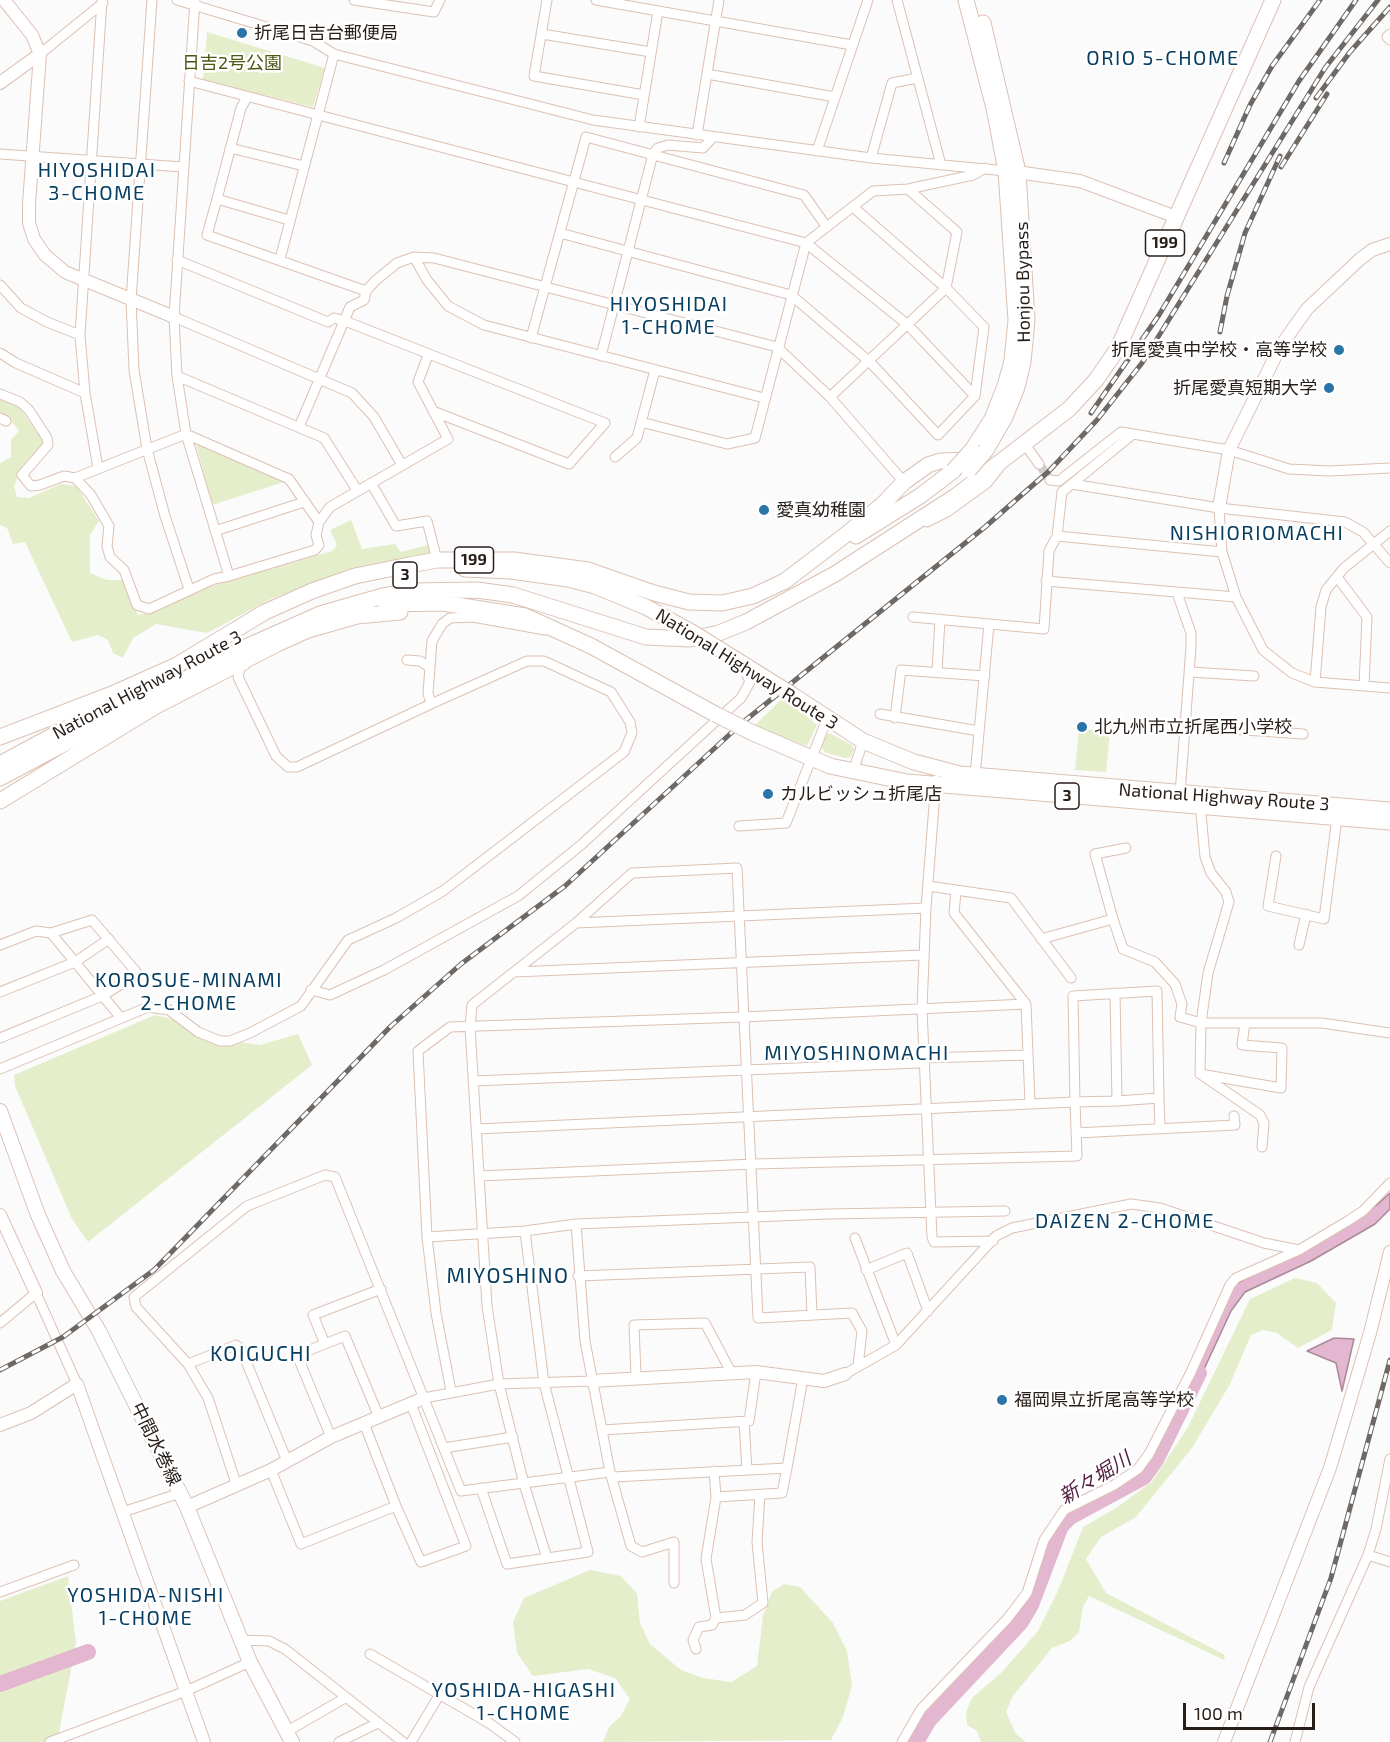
<!DOCTYPE html>
<html>
<head>
<meta charset="utf-8">
<style>
  body { margin:0 }
  #map { position:relative; width:1390px; height:1742px; overflow:hidden; background:#fbfbfb; font-family:"Exo 2",sans-serif }
  canvas { display:block }
  .scale { position:absolute; left:1183px; top:1703px; width:132px; height:27px; box-sizing:border-box; border:3px solid #281e19; border-top:0; padding-left:8px; font-size:18px; line-height:21px; white-space:nowrap; color:#281e19; -webkit-text-stroke:4px #fff; paint-order:stroke }
</style>
</head>
<body>
<div id="map">
<canvas width="1390" height="1742"></canvas>
<div class="scale">100 m</div>
</div>
<script>
const ctx = document.querySelector('canvas').getContext('2d');
ctx.lineJoin = 'round';
function fillPath(path, color) { ctx.fillStyle = color; ctx.fill(path, 'evenodd'); }
const shape = rows => new Path2D(rows.map(r => 'M' + r).join(''));
function strokePath(path, color, width, dash) { ctx.strokeStyle = color; ctx.lineWidth = width; ctx.lineCap = dash ? 'butt' : 'round'; ctx.setLineDash(dash || []); ctx.stroke(path); }
function label(font, color, halo, rows, align = 'center') {
  ctx.font = font + ' "Exo 2","Noto Sans JP",sans-serif'; ctx.lineWidth = 5; ctx.setLineDash([]); ctx.textBaseline = 'middle'; ctx.strokeStyle = halo; ctx.fillStyle = color; for (const [text, x, y, turn = 0] of rows) {
    ctx.save(); ctx.translate(x, y); ctx.rotate((+turn || 0) * Math.PI / 180); ctx.textAlign = isNaN(turn) ? turn : align; if (halo) ctx.strokeText(text, 0, 0); ctx.fillText(text, 0, 0); ctx.restore();
  }
}
fillPath(shape([
  [207,32,325,68,313,107,203,80],
  [0,399,18,405,43,441,42,447,23,465,14,486,17,497,29,498,61,484,76,486,99,521,90,535,90,573,107,580,122,580,138,615,153,612,199,590,332,551,337,545,330,530,351,520,362,549,395,544,401,552,435,543,439,554,360,566,271,599,207,633,156,624,133,638,123,658,113,653,108,640,98,635,72,642,25,542,13,544,7,528,0,525,0,463,11,457,11,440,19,431,7,416,0,413],
  [196,444,284,482,212,505],
  [784,697,817,725,807,746,754,726],
  [1079,729,1110,731,1106,772,1075,770],
  [829,733,852,745,854,749,851,757,845,758,826,753,822,748,822,741],
  [155,1015,194,1024,226,1040,260,1045,298,1034,312,1065,88,1242,72,1219,15,1086,14,1075],
  [1295,1278,1317,1283,1336,1303,1332,1330,1298,1348,1277,1333,1263,1330,1251,1335,1230,1384,1192,1448,1136,1517,1101,1537,1086,1559,1106,1593,1225,1655,1224,1660,1089,1596,1083,1607,1079,1632,1070,1641,1052,1648,1013,1696,1006,1712,1016,1734,1026,1742,981,1742,977,1731,967,1725,966,1712,972,1698,1001,1673,1038,1631,1058,1591,1083,1527,1116,1508,1152,1482,1188,1427,1250,1299],
  [590,1570,621,1576,637,1594,640,1623,650,1644,681,1670,703,1678,731,1682,757,1666,763,1615,772,1592,784,1584,800,1587,833,1623,847,1651,852,1686,843,1717,831,1740,603,1742,609,1727,621,1716,630,1699,615,1678,588,1669,533,1676,517,1653,513,1622,524,1598],
  [68,1576,76,1643,58,1738,46,1742,0,1742,0,1601]
]), '#e5eecb');
const water = shape([
  [1390,1193,1390,1209,1375,1224,1311,1261,1245,1292,1231,1311,1193,1393,1188,1390,1234,1285,1350,1224,1378,1204,1390,1193],
  [1334,1338,1354,1339,1342,1391,1336,1363,1307,1351,1334,1338]
]);
fillPath(water, '#e3b7cf');
strokePath(water, '#ab8998', 1.5);
strokePath(shape([
  [0,1684,88,1652],
  [916,1742,929,1720,1021,1622,1031,1605,1061,1526,1070,1517,1144,1477,1156,1460,1199,1373]
]), '#e3b7cf', 16);
strokePath(shape([
  [1039,464,1050,480]
]), '#d1cfce', 9, [9, 4.5]);
const minor = shape([
  [152,0,131,300,134,370,147,449,165,516,189,589],
  [177,0,313,41,334,54,593,120,871,158,1006,171],
  [195,0,174,317,177,376,186,434,229,576],
  [354,0,434,12,440,0],
  [547,0,534,76,644,95],
  [596,0,852,45],
  [897,0,941,165],
  [542,34,651,52],
  [1390,34,1387,37,1390,40],
  [40,54,103,3],
  [707,74,835,97],
  [189,81,806,243,908,325,975,396],
  [247,97,241,108,217,199,289,220],
  [639,127,658,11],
  [697,135,719,0],
  [230,148,304,166],
  [817,151,868,0],
  [0,154,183,167],
  [871,158,892,83,917,78],
  [217,199,207,235,366,291],
  [560,233,791,295,870,362,938,435,975,396,984,327,946,288,853,207],
  [414,257,427,280,448,306,484,325,764,398],
  [280,259,334,54],
  [177,260,328,322,334,318,345,321,605,423,569,464,435,412],
  [0,285,21,308,47,322,80,335],
  [174,317,352,393,374,417,402,465],
  [531,338,586,137,804,195,826,226],
  [0,353,16,363,85,393],
  [601,356,653,154,658,148,668,145,703,148,713,137],
  [177,376,324,438,357,490],
  [0,394,20,402,29,410,47,438,48,445,22,475,31,486,40,485,64,476,75,478,186,434,289,479,319,522],
  [830,397,946,288,957,232,908,189],
  [0,418,6,421],
  [641,422,727,444,755,438,806,243,873,191,908,189,973,175,985,168],
  [299,427,350,307,364,300,366,291,375,281,397,263,414,257,434,258,777,347,830,397,904,482],
  [1024,443,1039,464],
  [615,457,637,438,655,370],
  [98,468,85,393,80,335,102,0],
  [75,478,91,495,109,526,107,546,110,557,124,570,137,605,149,609,214,579,229,576,315,550,319,545,316,535,319,522,330,507,448,439,418,382,428,355],
  [1050,480,1059,481,1121,432,1133,434],
  [371,483,396,526,427,521,437,560],
  [1072,484,1219,508,1345,522,1363,532,1390,563],
  [1219,508,1222,552,1236,597,1263,650,1292,673,1315,682,1390,688],
  [927,522,947,512,987,483,999,468],
  [215,531,304,502],
  [1057,536,1222,552],
  [1337,577,1367,617,1364,686],
  [1046,581,1236,597],
  [1177,593,1191,633,1191,647,1180,794],
  [913,617,1044,629,1049,551,1057,536,1062,492,1133,434,1229,450,1289,469,1329,471,1390,468],
  [407,660,420,661,429,667],
  [245,665,240,667,238,677,276,756,288,767,297,767,431,704,428,693,432,641,442,624,450,618,473,617,545,630],
  [937,672,940,619],
  [1191,672,1254,676],
  [1315,682,1321,607,1326,590,1344,568,1390,531],
  [880,714,979,731],
  [895,718,901,670,985,676],
  [1186,726,1303,734],
  [853,772,863,741],
  [975,776,989,624],
  [936,780,926,908,922,1009,932,1237,934,1242,993,1241],
  [1200,803,1205,857,1211,873,1226,892,1229,902,1208,973,1201,1023,1200,1074,1281,1088,1282,1048,1242,1045,1245,1023],
  [739,826,786,823,827,719],
  [1126,848,1095,854,1113,919,1123,949,1155,962,1175,984,1182,1004,1180,1017,1201,1023,1322,1023,1390,1033],
  [1276,856,1268,906,1324,919,1337,818],
  [928,886,1011,898,1071,978],
  [956,891,954,913,1026,1004,1030,1104],
  [576,923,926,908],
  [51,933,121,1018],
  [1041,939,1113,919],
  [0,945,36,931,51,933,92,920,138,974,102,996,0,1038],
  [1299,945,1306,914],
  [514,972,923,955],
  [311,990,330,995,384,970,518,896,581,845,741,698,750,682,744,668],
  [0,992,75,962,109,939],
  [1115,993,1117,1101],
  [0,1069,148,1007,169,1010,198,1032,220,1041,230,1041,250,1033,301,1006,348,940,396,918,443,891,624,752,632,733,630,722,611,692,544,661,527,661,431,704],
  [1202,1075,1260,1115,1264,1123,1262,1147],
  [473,1081,919,1063,924,1058,1028,1055],
  [1159,1098,1160,1128],
  [476,1129,1075,1102,1117,1101,1159,1098,1157,991,1073,996,1075,1102,1077,1156,754,1164,479,1176],
  [1076,1133,1235,1125,1234,1116],
  [576,1224,585,1341,610,1472,631,1546,642,1552,674,1542,674,1583],
  [427,1237,525,1231,576,1224,828,1214,1005,1211],
  [855,1238,896,1345],
  [866,1270,907,1253,928,1311],
  [578,1276,810,1267,812,1315],
  [0,1323,36,1293,77,1384],
  [325,1344,313,1315,381,1289],
  [188,1364,236,1345,241,1349,287,1461],
  [845,1374,896,1345,996,1236,1012,1228,1131,1204,1160,1208,1264,1243,1299,1250],
  [636,1376,634,1325,705,1323,731,1372],
  [451,1391,436,1313,427,1237,418,1051,450,1027,743,1017,1026,1004],
  [424,1398,499,1384,591,1381],
  [744,1422,747,1470],
  [364,1423,396,1506],
  [602,1430,749,1421,756,1372],
  [331,1437,297,1355,345,1336,379,1417],
  [444,1448,513,1437],
  [271,1470,301,1544,396,1506,421,1562,466,1546,411,1404],
  [714,1471,716,1497,782,1493,787,1468],
  [613,1477,787,1468,803,1378],
  [237,1486,208,1398,188,1364,136,1307,134,1297,247,1206,325,1175,335,1177,461,1491,610,1472],
  [481,1488,507,1564,588,1552,544,1383,525,1231],
  [716,1497,706,1559,716,1618],
  [123,1512,180,1493],
  [1368,1555,1390,1562],
  [547,1558,524,1484,499,1384,487,1306,470,1027,472,1005,576,923,632,873,737,868,758,1318,852,1313,862,1331,858,1366],
  [0,1592,74,1565],
  [240,1640,269,1641,285,1649,403,1742],
  [696,1649,693,1640,699,1627,712,1625,716,1618,745,1615,763,1603,757,1542,760,1495],
  [370,1654,489,1723,515,1742],
  [286,1732,345,1698],
  [50,1742,186,1691,250,1662],
  [339,1742,378,1723],
  [411,1742,440,1694],
  [902,1742,921,1709,1007,1619,1027,1593,1044,1540,1064,1510,1114,1485,1138,1469,1149,1454,1191,1372,1230,1285,1236,1278,1299,1250,1346,1222,1363,1211,1390,1183],
  [1295,1742,1309,1687,1368,1555,1376,1529,1390,1459]
]);
const tertiary = shape([
  [4,0,32,35,40,54,29,204,29,223,34,239,45,255,65,272,174,317],
  [0,83,40,54],
  [1010,171,1080,181,1176,217],
  [1219,508,1229,450,1280,347,1307,309,1359,260,1372,250,1390,244],
  [0,1215,36,1293],
  [591,1381,756,1372,824,1381,845,1374],
  [0,1425,31,1413,77,1384,204,1742],
  [187,1507,271,1470,331,1437,424,1398],
  [1224,1742,1330,1468,1370,1333,1390,1252]
]);
const secondary = shape([
  [0,1111,38,1215,63,1271,99,1331,187,1507,250,1662,292,1742]
]);
const trunk = shape([
  [966,0,994,108,1006,171,1016,320,1012,361,1005,386,992,419,972,450],
  [983,23,1018,172,1027,320,1023,362,1017,387,1005,417,986,450],
  [856,536,920,496,953,471],
  [465,569,511,571,568,579,595,586,646,607],
  [386,604,443,603,525,616,591,646,715,714],
  [320,614,383,596,412,591,477,590,513,595,646,637,690,639,719,633,746,622,835,574,956,496,1069,409,1096,380,1118,348,1273,0],
  [791,694,863,741,914,762,960,774,1390,810],
  [753,733,830,766,907,782,1390,822],
  [0,737,112,694,177,665,265,612,312,591,355,576,409,565,437,560,514,560,588,570,654,593,689,602,722,603,753,596,785,581,844,536,883,504,904,482,928,465,940,461,973,460],
  [0,764,119,700],
  [0,778,248,646,320,614,330,612],
  [0,801,156,706,277,644,308,630,357,616,400,612]
]);
strokePath(minor, '#dcc1b3', 11);
strokePath(tertiary, '#dcc1b3', 14);
strokePath(secondary, '#dcc1b3', 16);
strokePath(trunk, '#dcc1b3', 17);
strokePath(minor, '#fff', 9);
strokePath(tertiary, '#fff', 12);
strokePath(secondary, '#fff', 14);
strokePath(trunk, '#fff', 15);
const rail = shape([
  [1316,98,1350,52,1390,7],
  [1224,163,1250,105,1272,66,1320,0],
  [1281,167,1327,94],
  [1220,332,1227,296,1245,233,1280,156],
  [1091,413,1159,315,1299,81,1356,0],
  [0,1370,63,1337,154,1270,391,1026,461,964,565,886,742,723,985,527,1049,471,1097,420,1142,363,1325,68,1378,0],
  [1270,1742,1331,1578,1390,1360]
]);
strokePath(rail, '#6f6965', 5);
strokePath(rail, '#fff', 3, [9]);
const trunkBridge = shape([
  [969,470,986,450],
  [953,471,972,450],
  [646,607,695,634,791,694],
  [715,714,753,733]
]);
strokePath(trunkBridge, '#dcc1b3', 17, []);
strokePath(trunkBridge, '#fff', 15);
for (const [x, y, r, color] of [
  [242,33,6,"#2a74a8"],
  [1339,350,6,"#2a74a8"],
  [1329,388,6,"#2a74a8"],
  [764,510,6,"#2a74a8"],
  [1082,727,6,"#2a74a8"],
  [768,794,6,"#2a74a8"],
  [1002,1400,6,"#2a74a8"]
]) { const dot = new Path2D(); dot.arc(x, y, r, 0, 2 * Math.PI); ctx.fillStyle = color; ctx.fill(dot); strokePath(dot, '#fff', 2); }
for (const [x, y, w] of [
  [1165,243,39],
  [474,560,39],
  [405,575,24],
  [1067,796,24]
]) { const box = new Path2D(); box.roundRect(x - w / 2, y - 13, w, 26, 4.5); ctx.fillStyle = '#fff'; ctx.fill(box); strokePath(box, '#281e19', 1.5); }
label('bold 16px', '#281e19', null, [
  ["199",1165,243],
  ["199",474,560],
  ["3",405,575],
  ["3",1067,796]
]);
label('18px', '#281e19', '#fff', [
  ["折尾日吉台郵便局",254,33],
  ["折尾愛真中学校・高等学校",1327,350,"right"],
  ["折尾愛真短期大学",1317,388,"right"],
  ["愛真幼稚園",776,510],
  ["北九州市立折尾西小学校",1094,727],
  ["カルビッシュ折尾店",780,794],
  ["福岡県立折尾高等学校",1014,1400]
], 'left');
label('18px', '#4d5816', '#fff', [
  ["日吉2号公園",232,63]
]);
label('18px', '#281e19', '#fff', [
  ["Honjou Bypass",1023,282,-91],
  ["National Highway Route 3",747,669,32],
  ["National Highway Route 3",147,685,-28],
  ["National Highway Route 3",1224,797,4],
  ["中間水巻線",156,1444,64]
]);
ctx.letterSpacing = '1.5px';
label('20px', '#073e61', '#fff', [
  ["ORIO 5-CHOME",1163,58],
  ["HIYOSHIDAI",97,170],
  ["3-CHOME",97,193],
  ["HIYOSHIDAI",669,304],
  ["1-CHOME",669,327],
  ["NISHIORIOMACHI",1257,533],
  ["KOROSUE-MINAMI",189,980],
  ["2-CHOME",189,1003],
  ["MIYOSHINOMACHI",857,1053],
  ["DAIZEN 2-CHOME",1125,1221],
  ["YOSHIDA-NISHI",146,1595],
  ["1-CHOME",146,1618],
  ["YOSHIDA-HIGASHI",524,1690],
  ["1-CHOME",524,1713]
]);
ctx.letterSpacing = '0px';
label('italic 20px', '#562243', '#fff', [
  ["新々堀川",1095,1478,-32]
]);
ctx.letterSpacing = '1.5px';
label('21px', '#073e61', '#fff', [
  ["MIYOSHINO",508,1276],
  ["KOIGUCHI",261,1354]
]);
ctx.letterSpacing = '0px';
</script>
</body>
</html>
